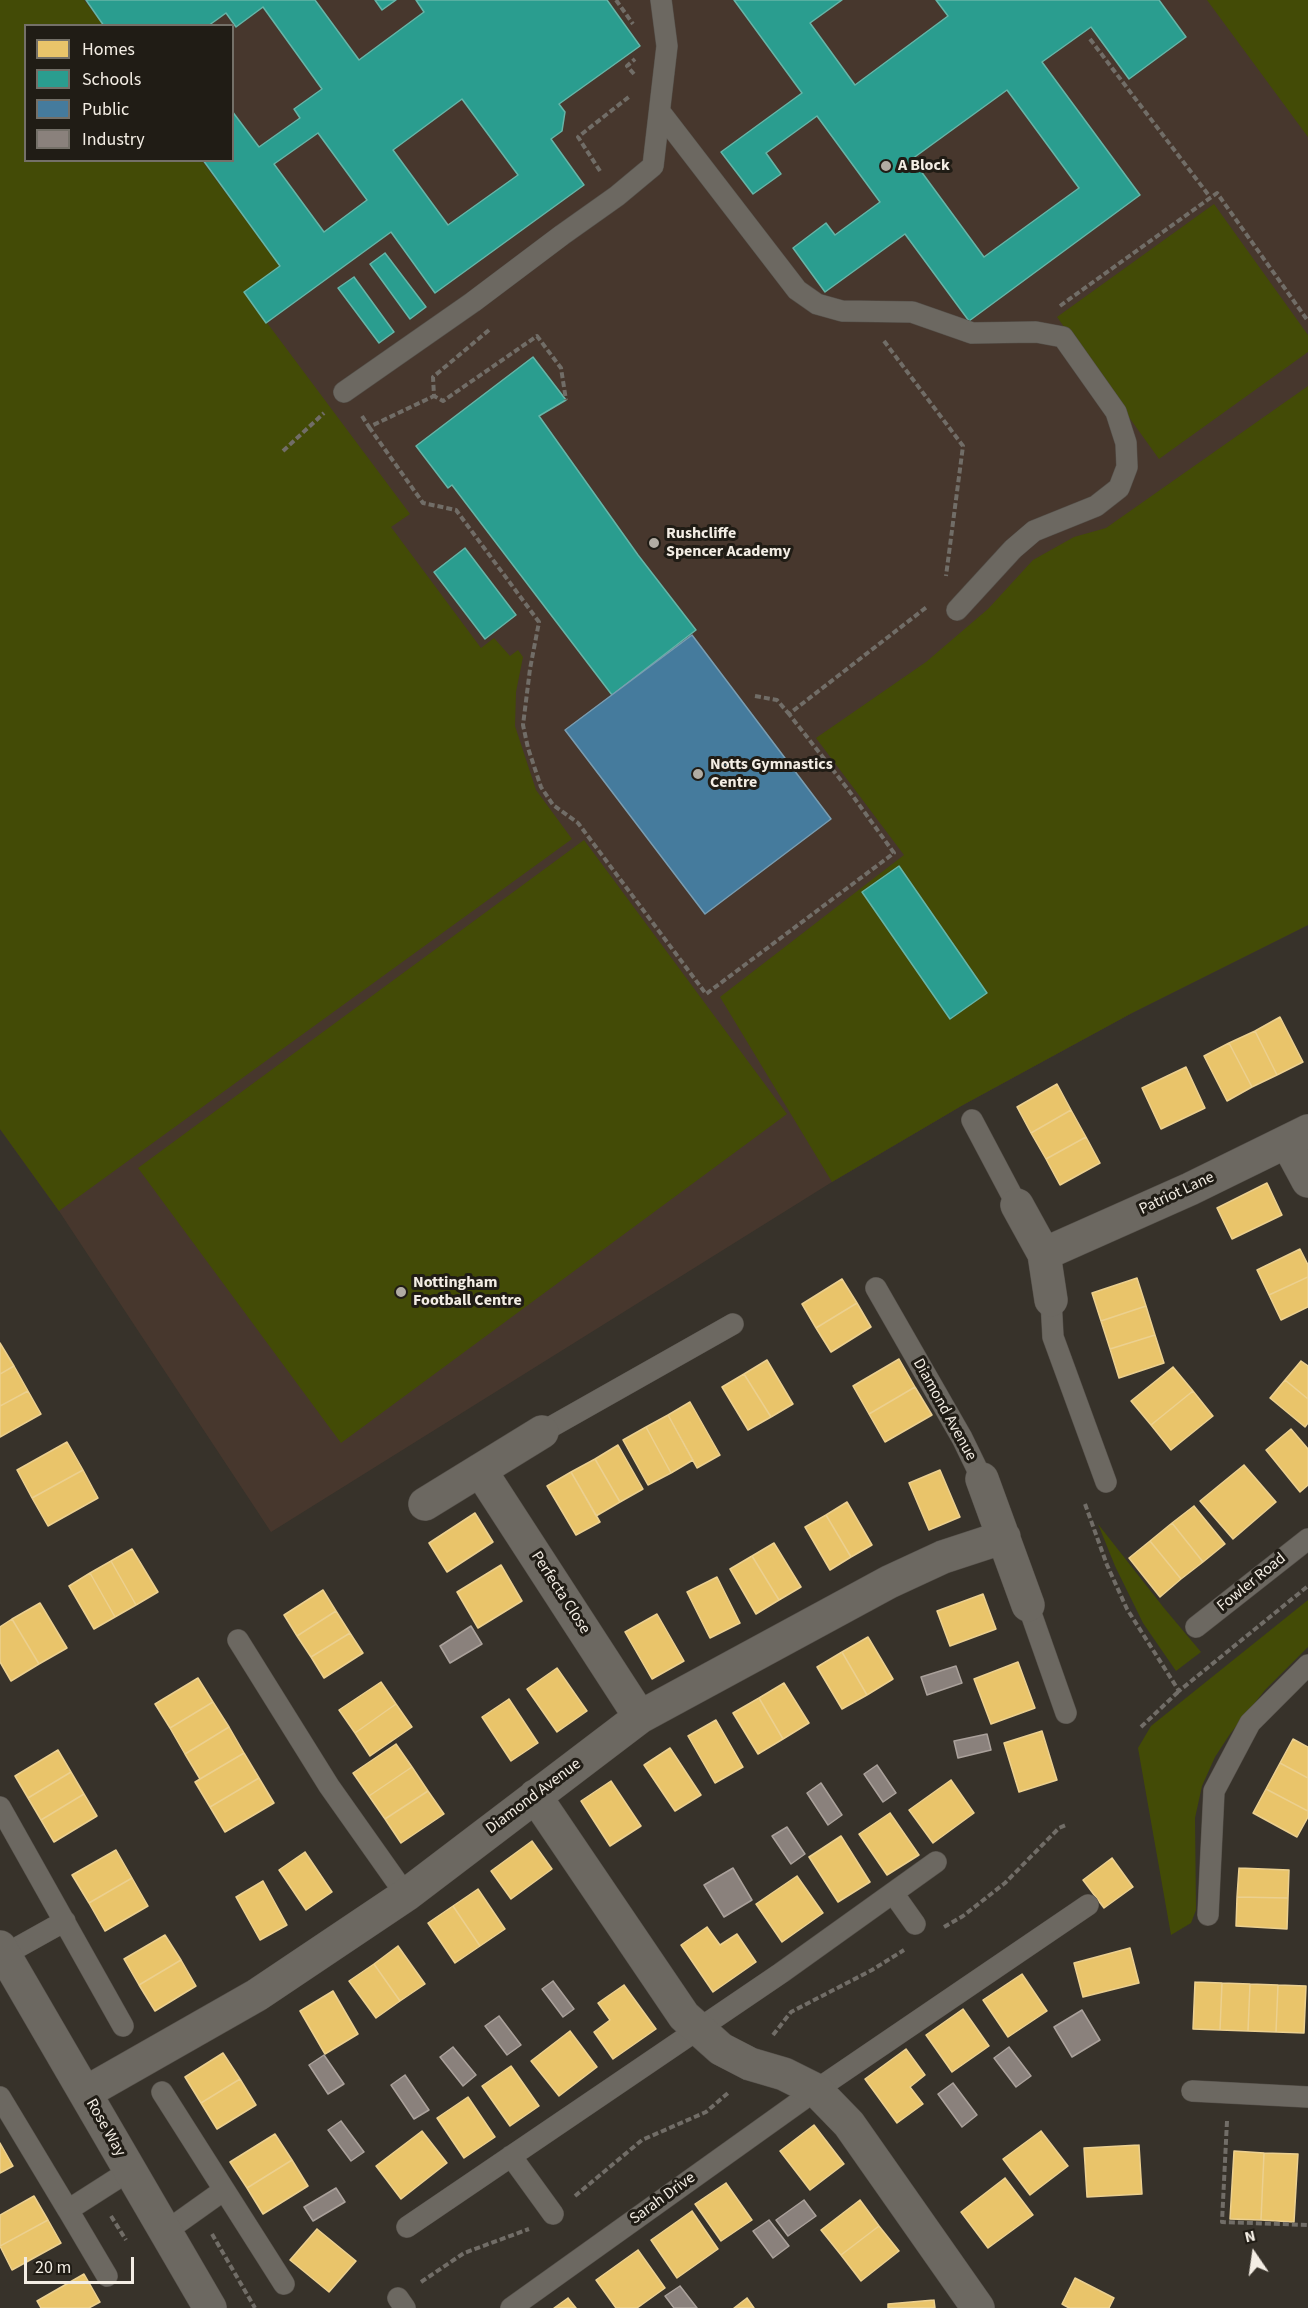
<!DOCTYPE html>
<style>
body{margin:0}
#map{position:relative;width:1308px;height:2308px;overflow:hidden;background:#37322a;font-family:"Source Sans 3",sans-serif}
canvas{display:block}
.legend{position:absolute;left:24px;top:24px;width:210px;height:138px;box-sizing:border-box;background:#201c15;border:2px solid #747068;margin:0;padding:8px 10px;list-style:none;font-size:18px;color:#f3ede4}
.legend li{display:flex;align-items:center;gap:12px;height:30px}
.legend b{width:30px;border:2px solid #747068}
.north{position:absolute;left:1224px;top:2224px;width:60px;height:60px;-webkit-text-stroke:4px #201c15;paint-order:stroke;rotate:347deg;font-size:16px;font-weight:700;line-height:24px;text-align:center;color:#f3ede4}
.north::after{content:'';display:block;margin:auto;width:21px;height:27px;background:#f3ede4;clip-path:polygon(50% 0,100% 100%,50% 72%,0 100%)}
.scale{position:absolute;left:24px;top:2257px;width:110px;height:27px;box-sizing:border-box;border:3px solid #f3ede4;border-top:0;padding-left:8px;font-size:18px;line-height:21px;white-space:nowrap;color:#f3ede4;-webkit-text-stroke:4px #201c15;paint-order:stroke}
</style>
<div id="map">
<canvas width="1308" height="2308"></canvas>
<ul class="legend">
<li><b style="height:16px;background:#e9c46a"></b>Homes</li>
<li><b style="height:16px;background:#2a9d8f"></b>Schools</li>
<li><b style="height:16px;background:#457b9d"></b>Public</li>
<li><b style="height:16px;background:#8a817c"></b>Industry</li>
</ul>
<div class="north">N</div>
<div class="scale">20 m</div>
</div>
<script>
const context = document.querySelector('canvas').getContext('2d');
context.lineJoin = 'round';
function fillPath(path, color) { context.fillStyle = color; context.fill(path, 'evenodd'); }
const toPath = rows => new Path2D(rows.map(r => 'M' + r).join(''));
function strokePath(path, color, width, dash) { context.strokeStyle = color; context.lineWidth = width; context.lineCap = dash ? 'butt' : 'round'; context.setLineDash(dash || []); context.stroke(path); }
function write(font, color, halo, rows, align = 'center') {
  context.font = font + ' "Source Sans 3",sans-serif'; context.lineWidth = 6; context.setLineDash([]); context.textBaseline = 'middle'; context.strokeStyle = halo; context.fillStyle = color; for (const [text, x, y, turn = 0] of rows) {
    context.save(); context.translate(x, y); context.rotate((+turn || 0) * Math.PI / 180); context.textAlign = isNaN(turn) ? turn : align; if (halo) context.strokeText(text, 0, 0); context.fillText(text, 0, 0); context.restore();
  }
}
const education = toPath([
 [0,0,1308,0,1308,925,1132,1013,963,1105,832,1182,271,1532,59,1211,0,1129],
 [26,26,232,26,232,160,26,160]
]);
const green = toPath([
 [0,0,84,0,103,25,26,26,26,160,202,161,280,266,244,292,410,514,391,527,481,648,494,638,510,656,518,650,523,657,516,692,515,726,536,790,572,839,59,1211,0,1129],
 [1207,0,1308,0,1308,137],
 [1214,204,1308,335,1308,352,1159,459,1057,317],
 [1308,386,1308,925,1132,1013,963,1105,832,1182,720,997,904,855,816,738,926,662,988,609,1033,560,1074,537,1106,528],
 [584,840,787,1114,341,1443,138,1168],
 [1098,1524,1164,1608,1201,1652,1176,1671,1143,1623,1115,1566],
 [1308,1600,1308,1647,1265,1690,1230,1734,1215,1757,1202,1786,1195,1818,1196,1910,1191,1923,1171,1935,1138,1748,1151,1726]
]);
const homes = toPath([
 [1280,1017,1303,1062,1277,1075,1255,1031,1280,1017],
 [1255,1031,1277,1075,1252,1087,1229,1043,1255,1031],
 [1229,1043,1252,1087,1227,1101,1204,1056,1229,1043],
 [1186,1067,1205,1108,1161,1129,1142,1088,1186,1067],
 [1057,1084,1071,1110,1031,1133,1017,1107,1057,1084],
 [1071,1110,1086,1137,1046,1159,1031,1133,1071,1110],
 [1086,1137,1100,1163,1060,1185,1046,1159,1086,1137],
 [1267,1183,1282,1215,1232,1239,1217,1208,1267,1183],
 [1300,1249,1308,1265,1308,1277,1269,1295,1257,1270,1300,1249],
 [1308,1277,1308,1307,1281,1320,1269,1295,1308,1277],
 [1137,1278,1146,1306,1101,1321,1092,1293,1137,1278],
 [842,1279,857,1303,816,1328,802,1304,842,1279],
 [857,1303,871,1327,831,1352,816,1328,857,1303],
 [1146,1306,1155,1335,1110,1349,1101,1321,1146,1306],
 [1155,1335,1164,1363,1119,1378,1110,1349,1155,1335],
 [0,1343,14,1366,0,1374,0,1343],
 [899,1359,915,1387,869,1414,853,1386,899,1359],
 [767,1360,793,1404,771,1417,744,1374,767,1360],
 [1301,1361,1308,1366,1308,1399,1285,1380,1301,1361],
 [14,1366,28,1391,0,1406,0,1374,14,1366],
 [1173,1367,1193,1391,1151,1425,1131,1401,1173,1367],
 [744,1374,771,1417,748,1430,722,1387,744,1374],
 [1285,1380,1308,1399,1308,1423,1305,1427,1270,1398,1285,1380],
 [915,1387,932,1415,885,1442,869,1414,915,1387],
 [28,1391,41,1414,0,1437,0,1406,28,1391],
 [1193,1391,1213,1416,1171,1450,1151,1425,1193,1391],
 [690,1402,720,1455,697,1468,668,1415,690,1402],
 [668,1415,693,1460,671,1473,646,1427,668,1415],
 [646,1427,671,1473,648,1485,623,1440,646,1427],
 [1291,1429,1308,1449,1308,1485,1300,1492,1266,1450,1291,1429],
 [67,1442,83,1470,32,1498,17,1470,67,1442],
 [618,1445,643,1489,620,1502,595,1459,618,1445],
 [595,1459,620,1502,596,1516,571,1472,595,1459],
 [1244,1465,1276,1502,1233,1539,1200,1501,1244,1465],
 [83,1470,98,1498,48,1526,32,1498,83,1470],
 [940,1470,960,1517,929,1530,909,1483,940,1470],
 [571,1472,600,1522,576,1535,547,1486,571,1472],
 [847,1502,872,1545,851,1557,826,1515,847,1502],
 [1194,1506,1225,1544,1203,1562,1172,1523,1194,1506],
 [475,1513,493,1542,447,1572,429,1543,475,1513],
 [826,1515,851,1557,830,1570,805,1527,826,1515],
 [1172,1523,1203,1562,1181,1579,1150,1541,1172,1523],
 [1150,1541,1181,1579,1160,1597,1129,1558,1150,1541],
 [774,1543,801,1587,779,1600,752,1556,774,1543],
 [132,1549,158,1592,136,1605,111,1561,132,1549],
 [752,1556,779,1600,756,1614,730,1569,752,1556],
 [111,1561,136,1605,115,1617,90,1573,111,1561],
 [501,1565,522,1601,478,1628,457,1592,501,1565],
 [90,1573,115,1617,94,1629,69,1586,90,1573],
 [717,1577,740,1623,710,1638,687,1592,717,1577],
 [323,1590,336,1611,297,1636,284,1615,323,1590],
 [983,1594,996,1629,950,1646,937,1611,983,1594],
 [40,1603,67,1648,39,1664,12,1619,40,1603],
 [336,1611,350,1633,311,1657,297,1636,336,1611],
 [657,1614,684,1661,652,1679,625,1632,657,1614],
 [12,1619,39,1664,11,1681,0,1662,0,1627,12,1619],
 [350,1633,363,1653,324,1678,311,1657,350,1633],
 [868,1637,893,1679,867,1695,842,1652,868,1637],
 [842,1652,867,1695,842,1709,817,1667,842,1652],
 [1018,1662,1035,1708,991,1724,974,1679,1018,1662],
 [557,1668,587,1711,557,1732,527,1689,557,1668],
 [198,1678,213,1702,170,1728,155,1704,198,1678],
 [381,1682,396,1704,355,1733,339,1710,381,1682],
 [784,1683,809,1723,783,1739,759,1698,784,1683],
 [759,1698,783,1739,758,1754,733,1713,759,1698],
 [509,1699,538,1743,511,1761,482,1717,509,1699],
 [213,1702,229,1727,185,1754,170,1728,213,1702],
 [396,1704,412,1727,370,1756,355,1733,396,1704],
 [716,1720,743,1767,715,1783,688,1736,716,1720],
 [229,1727,244,1753,200,1779,185,1754,229,1727],
 [1042,1731,1057,1780,1019,1792,1004,1743,1042,1731],
 [1293,1739,1308,1747,1308,1778,1280,1763,1293,1739],
 [396,1744,412,1767,369,1796,353,1773,396,1744],
 [670,1748,701,1795,675,1811,644,1765,670,1748],
 [58,1750,71,1772,28,1798,15,1776,58,1750],
 [244,1753,259,1778,210,1807,195,1782,244,1753],
 [1280,1763,1308,1778,1308,1811,1266,1789,1280,1763],
 [412,1767,428,1791,385,1819,369,1796,412,1767],
 [71,1772,84,1794,41,1820,28,1798,71,1772],
 [259,1778,274,1803,225,1832,210,1807,259,1778],
 [951,1780,974,1813,933,1843,909,1810,951,1780],
 [611,1781,641,1826,610,1846,581,1801,611,1781],
 [1266,1789,1308,1811,1308,1817,1297,1837,1253,1813,1266,1789],
 [428,1791,444,1814,401,1843,385,1819,428,1791],
 [84,1794,97,1816,54,1842,41,1820,84,1794],
 [890,1813,919,1855,887,1875,859,1834,890,1813],
 [841,1836,870,1882,838,1902,809,1857,841,1836],
 [532,1841,552,1869,511,1899,491,1871,532,1841],
 [116,1850,132,1878,89,1903,72,1875,116,1850],
 [305,1852,332,1892,306,1910,279,1870,305,1852],
 [1112,1858,1133,1887,1104,1908,1083,1880,1112,1858],
 [1239,1868,1289,1870,1288,1898,1237,1897,1239,1868],
 [797,1876,823,1913,782,1942,756,1904,797,1876],
 [132,1878,148,1906,105,1931,89,1903,132,1878],
 [263,1881,287,1925,260,1940,236,1897,263,1881],
 [478,1889,505,1929,480,1946,453,1906,478,1889],
 [1237,1897,1288,1898,1287,1929,1236,1926,1237,1897],
 [453,1906,480,1946,455,1963,428,1923,453,1906],
 [707,1927,720,1945,737,1934,756,1962,713,1992,681,1945,707,1927],
 [165,1935,181,1960,139,1985,124,1959,165,1935],
 [398,1946,425,1984,400,2001,374,1964,398,1946],
 [1130,1948,1139,1983,1083,1997,1074,1963,1130,1948],
 [181,1960,196,1986,155,2011,139,1985,181,1960],
 [374,1964,400,2001,376,2018,349,1981,374,1964],
 [1022,1974,1047,2011,1008,2037,983,2000,1022,1974],
 [1195,1982,1222,1983,1220,2030,1193,2029,1195,1982],
 [1222,1983,1250,1984,1248,2031,1220,2030,1222,1983],
 [1250,1984,1278,1985,1276,2032,1248,2031,1250,1984],
 [624,1985,656,2029,613,2059,594,2032,610,2020,598,2003,624,1985],
 [1278,1985,1306,1986,1304,2033,1276,2032,1278,1985],
 [333,1991,358,2034,325,2054,300,2011,333,1991],
 [963,2009,989,2046,952,2072,926,2035,963,2009],
 [570,2031,597,2067,559,2096,531,2061,570,2031],
 [906,2049,925,2075,910,2087,923,2104,897,2123,865,2079,906,2049],
 [223,2053,240,2079,201,2103,185,2077,223,2053],
 [511,2066,539,2106,510,2126,482,2086,511,2066],
 [240,2079,256,2105,217,2129,201,2103,240,2079],
 [468,2097,495,2137,464,2158,437,2118,468,2097],
 [814,2125,844,2164,810,2190,780,2151,814,2125],
 [422,2131,447,2163,401,2199,376,2166,422,2131],
 [1041,2131,1068,2166,1030,2195,1003,2159,1041,2131],
 [275,2134,292,2160,247,2188,230,2162,275,2134],
 [0,2143,13,2166,0,2173,0,2143],
 [1139,2145,1142,2194,1087,2197,1084,2148,1139,2145],
 [1234,2151,1264,2153,1261,2220,1230,2219,1234,2151],
 [1264,2153,1298,2154,1294,2222,1261,2220,1264,2153],
 [292,2160,308,2186,263,2214,247,2188,292,2160],
 [1005,2178,1033,2215,988,2248,961,2212,1005,2178],
 [726,2183,752,2220,721,2241,695,2204,726,2183],
 [34,2196,48,2220,0,2246,0,2215,34,2196],
 [860,2200,879,2226,841,2255,821,2230,860,2200],
 [692,2211,718,2249,677,2278,651,2240,692,2211],
 [48,2220,61,2243,12,2270,0,2246,48,2220],
 [879,2226,899,2251,861,2281,841,2255,879,2226],
 [317,2229,356,2261,329,2292,290,2260,317,2229],
 [638,2250,665,2288,637,2308,616,2308,596,2280,638,2250],
 [84,2274,100,2302,89,2308,41,2308,37,2301,84,2274],
 [1075,2278,1114,2298,1109,2308,1069,2308,1062,2304,1075,2278],
 [568,2298,576,2308,554,2308,568,2298],
 [747,2298,754,2308,734,2308,747,2298],
 [934,2300,935,2308,888,2308,888,2304,934,2300]
]);
const schools = toPath([
 [86,0,315,0,359,60,424,12,416,0,607,0,640,46,559,104,565,112,562,131,551,139,584,185,435,293,391,232,266,323,244,292,280,266,203,160,232,160,232,111,259,147,300,118,294,109,322,89,263,7,236,27,226,13,208,26,104,26,86,0],
 [462,99,518,175,448,225,393,150,462,99],
 [318,133,367,200,324,232,274,164,318,133],
 [375,0,396,0,382,10,375,0],
 [734,0,842,0,810,23,855,85,948,16,936,0,1159,0,1186,37,1129,79,1091,27,1042,62,1140,195,969,321,905,234,825,292,793,248,826,223,835,235,880,202,817,116,766,153,781,174,753,194,721,152,802,93,734,0],
 [1007,90,1079,188,984,257,912,159,1007,90],
 [385,253,426,307,410,319,370,264,385,253],
 [354,277,394,332,379,343,338,288,354,277],
 [533,357,566,400,539,416,638,555,696,630,612,695,452,485,448,488,416,446,533,357],
 [465,548,516,615,485,639,434,572,465,548],
 [899,866,987,993,950,1019,862,892,899,866]
]);
const public = toPath([
 [692,635,831,819,705,914,565,730,692,635]
]);
const industry = toPath([
 [471,1626,482,1644,450,1663,440,1646,471,1626],
 [956,1666,962,1683,927,1695,921,1677,956,1666],
 [987,1734,991,1750,958,1758,954,1741,987,1734],
 [877,1765,896,1793,883,1802,864,1774,877,1765],
 [821,1783,842,1815,828,1825,807,1793,821,1783],
 [787,1827,805,1854,791,1864,772,1836,787,1827],
 [733,1868,752,1900,724,1917,704,1885,733,1868],
 [553,1981,574,2009,563,2017,542,1989,553,1981],
 [1082,2010,1100,2040,1072,2057,1054,2027,1082,2010],
 [499,2016,521,2045,507,2055,485,2026,499,2016],
 [453,2047,476,2075,463,2086,440,2057,453,2047],
 [1009,2047,1031,2076,1016,2087,994,2058,1009,2047],
 [324,2055,344,2084,328,2094,309,2065,324,2055],
 [405,2075,429,2110,414,2119,391,2085,405,2075],
 [953,2083,977,2115,962,2127,938,2094,953,2083],
 [341,2121,364,2152,351,2161,328,2130,341,2121],
 [336,2188,345,2202,313,2221,304,2207,336,2188],
 [804,2200,816,2216,788,2236,776,2220,804,2200],
 [769,2220,789,2246,773,2258,753,2231,769,2220],
 [680,2286,697,2308,674,2308,665,2296,680,2286]
]);
const path = toPath([
 [616,0,633,24],
 [1090,39,1210,197],
 [634,74,627,66,635,59],
 [600,171,578,137,630,96],
 [1060,306,1217,193,1308,321],
 [489,330,433,377,434,396,443,401,537,336,561,368,566,400],
 [884,341,963,446,946,576],
 [362,416,369,427,434,396],
 [369,427,423,503,456,510,539,622,530,669,523,725,528,748,541,787,553,805,578,823,706,994,894,853,847,788,789,714,928,606],
 [283,451,324,413],
 [755,696,777,700,789,714],
 [1085,1504,1107,1565,1127,1609,1179,1691,1308,1586],
 [1141,1727,1179,1691],
 [944,1927,963,1916,1005,1883,1059,1828,1066,1825],
 [773,2035,791,2012,872,1970,904,1950],
 [1227,2121,1222,2222,1308,2225],
 [575,2196,642,2140,706,2112,728,2093],
 [111,2216,126,2240],
 [212,2234,255,2308],
 [421,2282,464,2253,529,2229]
]);
const service = toPath([
 [660,112,797,290,817,304,842,311,912,312,972,333,1036,332,1063,337,1116,412,1126,443,1127,467,1119,488,1096,506,1034,531,1013,549,957,610],
 [344,392,473,302,562,235,617,196,653,166,667,46,661,0],
 [972,1120,1017,1205],
 [876,1288,962,1438,982,1479],
 [1051,1300,1053,1337,1106,1482],
 [542,1432,733,1324],
 [1028,1605,1066,1713],
 [1196,1627,1308,1539],
 [238,1640,329,1786,406,1895],
 [0,1807,123,2026],
 [893,1893,915,1924],
 [1208,1915,1214,1791,1250,1723,1308,1665],
 [4,1955,65,1921],
 [1192,2091,1308,2097],
 [162,2092,284,2284],
 [0,2097,68,2210,129,2171],
 [511,2156,553,2214],
 [68,2210,107,2276],
 [407,2227,781,1973,936,1862],
 [165,2232,224,2190],
 [398,2298,405,2308],
 [511,2308,816,2090,1088,1905]
]);
const minor = toPath([
 [1287,1142,1308,1181],
 [1017,1205,1044,1254,1051,1300],
 [1044,1254,1190,1189,1308,1131],
 [480,1470,640,1717],
 [982,1479,1028,1605],
 [425,1504,542,1432],
 [535,1796,684,2016,721,2049,750,2064,784,2074,816,2090,849,2124,978,2308],
 [0,1947,210,2308],
 [85,2093,257,1995,406,1895,640,1717,889,1582,943,1557,1004,1537]
]);
const markers = [
 [886,166,6,"#b1aca3"],
 [654,543,6,"#b1aca3"],
 [698,774,6,"#b1aca3"],
 [401,1292,6,"#b1aca3"]
];
const poiNames = [
 ["A Block",898,166],
 ["Rushcliffe",666,534],
 ["Spencer Academy",666,552],
 ["Notts Gymnastics",710,765],
 ["Centre",710,783],
 ["Nottingham",413,1283],
 ["Football Centre",413,1301]
];
const streetNames = [
 ["Patriot Lane",1177,1194,-25],
 ["Diamond Avenue",944,1410,61],
 ["Fowler Road",1252,1583,-39],
 ["Perfecta Close",560,1593,57],
 ["Diamond Avenue",534,1797,-37],
 ["Rose Way",105,2128,60],
 ["Sarah Drive",663,2199,-36]
];
fillPath(education, '#47372d');
fillPath(green, '#434b06');
fillPath(homes, '#e9c46a');
strokePath(homes, '#ecd08f', 1.5);
fillPath(schools, '#2a9d8f');
strokePath(schools, '#66b5a8', 1.5);
fillPath(public, '#457b9d');
strokePath(public, '#799db2', 1.5);
fillPath(industry, '#8a817c');
strokePath(industry, '#aaa19b', 1.5);
strokePath(service, '#55504a', 22);
strokePath(minor, '#55504a', 34);
strokePath(path, '#716d67', 4, [6, 3]);
strokePath(service, '#6c6861', 21);
strokePath(minor, '#6c6861', 33);
for (const [x, y, r, color] of markers) { const dot = new Path2D(); dot.arc(x, y, r, 0, 2 * Math.PI); context.fillStyle = color; context.fill(dot); strokePath(dot, '#201c15', 2); }
write('bold 16px', '#f3ede4', '#201c15', poiNames, 'left');
write('16px', '#f3ede4', '#201c15', streetNames);
</script>
